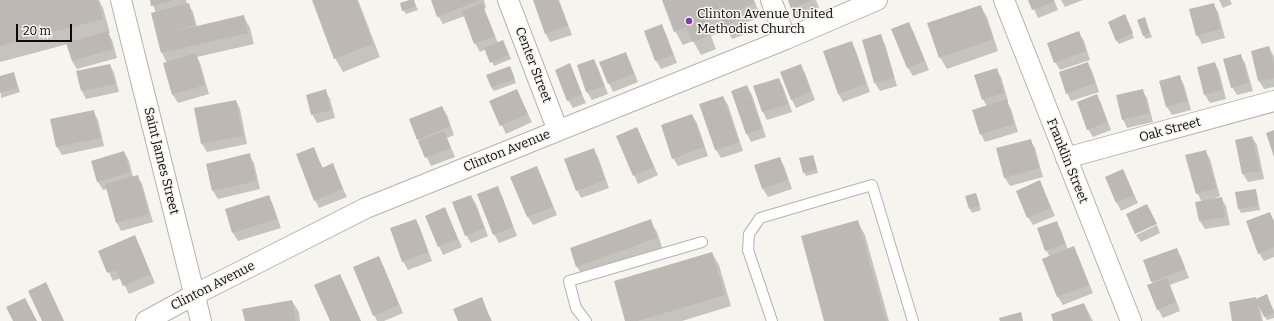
<!DOCTYPE html>
<style>
body{margin:0}
#map{position:relative;width:1274px;height:321px;overflow:hidden;background:#f6f4ee;font-family:Bitter,serif}
canvas{display:block}
.scale{position:absolute;left:16px;top:24px;width:56px;height:18px;box-sizing:border-box;border:2px solid #0c0b09;border-top:0;padding-left:5px;font-size:12px;line-height:14px;white-space:nowrap;color:#0c0b09;-webkit-text-stroke:3px #f6f4ee;paint-order:stroke}
</style>
<div id="map">
<canvas width="1274" height="321"></canvas>
<div class="scale">20 m</div>
</div>
<script>
const context = document.querySelector('canvas').getContext('2d');
context.lineJoin = 'round';
function fillPath(path, color) { context.fillStyle = color; context.fill(path, 'evenodd'); }
const toPath = rows => new Path2D(rows.map(r => 'M' + r).join(''));
function strokePath(path, color, width, dash) { context.strokeStyle = color; context.lineWidth = width; context.lineCap = dash ? 'butt' : 'round'; context.setLineDash(dash || []); context.stroke(path); }
function write(font, color, halo, rows, align = 'center') {
  context.font = font + ' Bitter,serif'; context.lineWidth = 3; context.setLineDash([]); context.textBaseline = 'middle'; context.strokeStyle = halo; context.fillStyle = color; for (const [text, x, y, turn = 0] of rows) {
    context.save(); context.translate(x, y); context.rotate((+turn || 0) * Math.PI / 180); context.textAlign = isNaN(turn) ? turn : align; if (halo) context.strokeText(text, 0, 0); context.fillText(text, 0, 0); context.restore();
  }
}
const shadow = toPath([
 [0,0,99,0,103,8,110,33,108,33,112,40,117,58,77,69,72,61,68,44,0,62],
 [151,0,186,0,187,4,188,4,193,12,197,27,244,17,250,28,254,44,197,57,200,63,209,94,178,103,173,95,167,63,162,53,156,13],
 [313,0,358,0,380,57,343,72,335,58],
 [412,0,415,4,418,10,406,14,403,10],
 [432,0,484,0,486,8,484,9,498,43,505,45,511,59,494,66,486,49,480,52,475,43,465,16,443,24,438,16],
 [534,0,559,0,572,35,550,42,546,34],
 [663,0,754,0,761,17,745,23,749,33,732,39,726,28,723,29,724,31,711,36,716,49,701,55,693,41,683,45,675,31],
 [789,0,816,0,819,8,797,16],
 [1030,0,1054,0,1058,10,1038,18],
 [1061,0,1083,0,1065,7],
 [1219,0,1230,0,1232,4,1223,8],
 [1213,4,1218,12,1225,38,1202,44,1197,35],
 [980,6,987,17,998,51,947,69,940,57],
 [1127,20,1134,38,1119,44,1116,40],
 [908,23,913,31,929,70,913,76,908,68,892,30],
 [1146,23,1152,37,1146,39,1143,35],
 [661,26,666,34,677,63,661,69,656,61,645,31],
 [1079,33,1084,41,1090,60,1060,70,1055,62],
 [880,35,885,44,897,86,880,91,875,83,863,41],
 [852,43,856,51,870,92,843,102,838,93],
 [1269,47,1274,57,1274,87,1264,89,1259,81,1252,51],
 [625,53,630,62,638,82,613,92,600,63],
 [1240,55,1245,63,1253,91,1237,95,1232,87],
 [594,60,598,68,608,94,592,100,587,92,578,66],
 [1087,63,1092,71,1099,92,1071,101,1067,93],
 [1215,63,1219,71,1226,99,1210,103,1205,95,1198,67],
 [110,65,114,73,119,92,86,99,82,91,78,72],
 [569,65,586,103,573,108,568,100],
 [800,65,805,73,815,100,796,108,792,100],
 [510,67,516,83,494,91,491,87],
 [996,69,1001,77,1008,101,1007,102,1011,109,1018,132,985,142,981,134,987,107,983,99],
 [14,74,20,92,1,98,0,77],
 [1179,76,1184,85,1191,110,1172,115,1167,107,1160,82],
 [779,79,783,87,792,112,767,120,763,112,754,86],
 [747,86,752,95,766,137,751,142,747,134,733,91],
 [516,90,532,122,506,134,491,102],
 [1142,90,1147,98,1153,122,1127,128,1123,119],
 [325,91,330,99,335,118,317,123,312,114],
 [1097,95,1101,103,1111,130,1093,137,1088,129],
 [723,97,728,105,743,151,721,158,716,150,700,105],
 [236,101,240,109,247,144,207,152,202,144],
 [442,107,447,115,454,135,447,138,455,157,431,166,418,139],
 [93,111,98,120,104,146,62,155,57,147],
 [692,115,697,123,708,156,678,166,673,158],
 [637,128,658,175,638,184,634,175],
 [1252,137,1257,145,1264,179,1248,182,1243,174,1236,140],
 [1030,140,1035,148,1043,177,1010,186,1005,178,997,149],
 [313,148,323,168,332,165,347,197,319,208,315,200],
 [593,149,598,157,609,188,581,198,577,190],
 [1205,151,1210,159,1220,196,1215,198,1215,199,1221,198,1226,206,1230,225,1205,229,1200,221,1197,203,1202,202,1197,193],
 [124,152,129,161,133,177,137,176,142,184,153,222,121,231,117,223,107,189,103,190,98,182,93,162],
 [249,155,254,163,260,189,218,199,213,191],
 [813,156,818,173,806,176,804,172],
 [779,158,784,166,792,189,768,197,763,189],
 [536,167,541,176,557,215,533,225,528,217,512,177],
 [1123,170,1138,203,1121,211,1117,203],
 [1040,182,1055,216,1033,225,1028,217],
 [497,188,502,196,517,236,499,243,494,234],
 [1255,190,1257,194,1260,210,1241,213,1239,209,1236,193],
 [976,194,981,210,972,213,970,209],
 [269,196,273,205,281,228,238,241,233,233],
 [471,196,476,204,488,236,471,243,466,235],
 [444,208,462,247,443,255,426,216],
 [1269,213,1274,221,1274,257,1264,261,1259,253],
 [416,220,420,228,432,261,408,270,403,261],
 [650,221,657,232,663,250,584,278,577,267,571,248],
 [857,221,865,235,889,321,825,321],
 [1056,222,1061,230,1068,250,1073,248,1078,256,1093,293,1063,305,1058,297,1043,260,1050,257,1046,250],
 [1157,225,1160,233,1141,242,1136,235],
 [139,245,155,283,129,294,121,278,113,281,99,251],
 [1176,249,1181,257,1189,278,1170,285,1180,311,1163,318,1158,309,1152,281],
 [712,253,719,265,731,306,682,321,626,321],
 [383,265,403,313,384,321,377,321,374,315],
 [1267,296,1274,311,1274,318,1267,320,1260,308,1263,321,1233,321,1256,300],
 [481,299,492,321,459,321],
 [292,301,299,312,300,321,246,321],
 [1084,304,1093,321,1054,321]
]);
const building = toPath([
 [0,0,98,0,103,19,0,46],
 [150,0,172,0,172,1,151,6],
 [312,0,357,0,373,44,334,59],
 [409,0,414,0,416,6,402,11,400,3],
 [431,0,480,0,437,17],
 [533,0,558,0,568,26,545,34],
 [662,0,753,0,754,3,738,10,742,19,724,26,719,14,716,15,717,17,704,23,709,36,692,42,686,27,674,32],
 [788,0,813,0,791,9],
 [1028,0,1053,0,1054,2,1032,10],
 [189,3,195,25,167,33,244,15,248,33,161,53,151,13],
 [482,3,495,36,474,44,462,11],
 [1214,3,1221,29,1196,36,1189,9],
 [981,5,993,39,939,58,927,23],
 [1125,14,1133,33,1116,41,1108,22],
 [1145,17,1150,33,1143,36,1137,20],
 [909,22,925,61,907,68,891,29],
 [662,24,673,55,655,61,644,31],
 [108,31,113,49,72,61,66,43],
 [1079,31,1086,51,1054,63,1047,43],
 [881,34,894,78,874,83,862,40],
 [503,40,509,55,490,63,484,48],
 [852,41,866,84,838,94,823,51],
 [1269,46,1274,65,1274,78,1258,81,1251,51],
 [626,52,634,74,608,84,599,62],
 [196,53,205,85,172,95,163,63],
 [1241,54,1249,83,1231,88,1223,59],
 [594,59,604,86,586,92,577,65],
 [1088,62,1095,83,1066,94,1059,72],
 [1215,62,1222,90,1204,95,1197,67],
 [570,63,582,94,567,101,555,70],
 [110,64,115,84,81,91,76,71],
 [801,64,811,92,791,100,780,72],
 [510,66,515,79,491,87,486,75],
 [997,68,1004,93,982,100,974,75],
 [14,72,18,88,0,93,0,76],
 [1180,75,1187,101,1166,107,1159,81],
 [779,78,788,104,762,112,753,86],
 [747,85,762,129,746,134,731,91],
 [326,89,331,110,311,115,306,95],
 [517,89,528,114,500,126,489,101],
 [1143,89,1149,113,1122,120,1116,95],
 [1097,94,1107,122,1087,130,1077,102],
 [723,96,739,142,715,150,699,104],
 [1007,99,1014,124,980,135,972,110],
 [236,100,243,136,201,144,194,108],
 [442,106,450,126,417,140,409,119],
 [94,110,100,138,56,147,50,119],
 [692,114,704,147,672,159,661,125],
 [637,127,654,167,633,176,616,136],
 [1274,130,1274,157,1266,133],
 [444,131,451,148,425,158,418,141],
 [1252,136,1260,171,1242,174,1235,140],
 [1031,139,1039,168,1004,178,996,148],
 [314,147,322,168,333,163,343,189,314,201,296,154],
 [594,148,605,180,576,191,564,159],
 [1206,150,1216,188,1196,194,1185,155],
 [124,151,130,172,97,182,91,161],
 [250,153,256,181,212,191,206,164],
 [813,155,817,169,803,173,799,158],
 [780,157,788,180,762,189,754,165],
 [537,166,553,207,527,217,510,177],
 [1123,169,1134,195,1116,203,1105,177],
 [138,175,149,214,116,223,105,184],
 [1040,180,1051,208,1027,218,1016,191],
 [498,186,513,227,493,235,477,194],
 [1256,189,1258,206,1238,209,1235,192],
 [976,193,980,206,969,209,965,196],
 [269,195,277,219,232,233,225,209],
 [471,195,484,228,465,236,452,202],
 [1222,197,1225,217,1199,221,1195,202],
 [1147,204,1157,224,1135,234,1126,214],
 [445,207,458,239,438,247,425,216],
 [1270,212,1274,222,1274,247,1258,254,1246,221],
 [416,219,428,252,402,262,390,228],
 [651,219,657,238,576,267,570,248],
 [858,220,886,321,824,321,801,236],
 [1057,221,1065,244,1045,251,1037,228],
 [135,235,151,274,123,286,116,270,107,273,98,251],
 [1074,246,1089,285,1057,297,1042,259],
 [1177,248,1185,269,1151,282,1143,260],
 [712,252,725,295,638,321,625,321,614,281],
 [379,256,399,305,373,316,353,267],
 [340,274,361,321,330,321,314,285],
 [1167,278,1176,302,1157,310,1147,285],
 [46,282,64,321,42,321,28,291],
 [1267,294,1274,313,1264,317,1256,299],
 [482,297,491,321,458,321,453,309],
 [1256,297,1261,321,1232,321,1229,302],
 [25,298,37,321,13,321,6,307],
 [292,300,296,321,245,321,242,309],
 [1084,303,1090,321,1053,321,1051,314],
 [1021,312,1023,321,1000,321,999,318]
]);
const lane = toPath([
 [586,321,576,308,569,281,702,242],
 [772,321,748,250,749,234,760,218,872,185,913,321]
]);
const street = toPath([
 [121,0,201,321],
 [508,0,558,131],
 [771,0,786,39],
 [1004,0,1131,321],
 [1066,158,1274,101],
 [146,321,194,295,366,208,786,39,877,0]
]);
const markers = [
 [689,21,4,"#833bad"]
];
const poiNames = [
 ["Clinton Avenue United",697,14],
 ["Methodist Church",697,29]
];
const streetNames = [
 ["Center Street",533,65,69],
 ["Oak Street",1170,130,-15],
 ["Clinton Avenue",507,151,-22],
 ["Saint James Street",161,161,76],
 ["Franklin Street",1067,161,68],
 ["Clinton Avenue",213,286,-27]
];
fillPath(shadow, '#0003');
fillPath(building, '#bdb8b4');
strokePath(lane, '#b5b3ae', 12);
strokePath(street, '#b5b3ae', 22);
strokePath(lane, '#fff', 10);
strokePath(street, '#fff', 20);
for (const [x, y, r, color] of markers) { const dot = new Path2D(); dot.arc(x, y, r, 0, 2 * Math.PI); context.fillStyle = color; context.fill(dot); strokePath(dot, '#f6f4ee', 1.5); }
write('13px', '#0c0b09', '#f6f4ee', poiNames, 'left');
write('13px', '#0c0b09', '#f6f4ee', streetNames);
</script>
